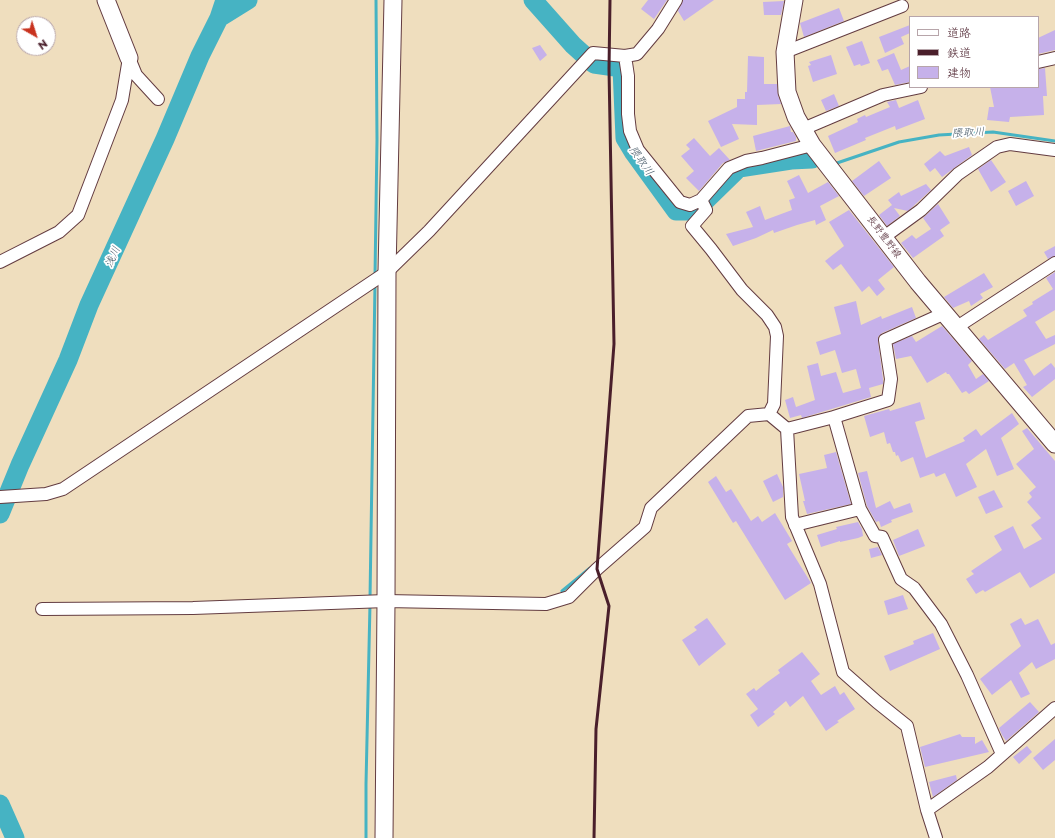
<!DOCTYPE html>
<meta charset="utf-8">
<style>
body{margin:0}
#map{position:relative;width:1055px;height:838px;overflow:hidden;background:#efdebe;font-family:"Playpen Sans","Klee One",sans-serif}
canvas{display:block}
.legend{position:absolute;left:909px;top:16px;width:130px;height:72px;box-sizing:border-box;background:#fff;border:1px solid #b7a5aa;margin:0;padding:5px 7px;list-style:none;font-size:12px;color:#4a1f2b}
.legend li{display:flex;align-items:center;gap:8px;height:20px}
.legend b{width:20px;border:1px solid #b7a5aa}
.north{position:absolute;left:16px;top:16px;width:40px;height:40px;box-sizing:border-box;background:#fff;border:1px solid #b7a5aa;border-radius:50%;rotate:141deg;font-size:11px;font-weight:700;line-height:16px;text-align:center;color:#4a1f2b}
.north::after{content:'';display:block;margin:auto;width:14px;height:18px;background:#c8321e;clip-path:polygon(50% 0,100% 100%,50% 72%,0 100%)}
</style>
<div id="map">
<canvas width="1055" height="838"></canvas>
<ul class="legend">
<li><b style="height:5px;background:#fff"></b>道路</li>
<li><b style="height:5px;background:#4a1f2b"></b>鉄道</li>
<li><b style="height:11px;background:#c6b1ea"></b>建物</li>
</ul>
<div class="north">N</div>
</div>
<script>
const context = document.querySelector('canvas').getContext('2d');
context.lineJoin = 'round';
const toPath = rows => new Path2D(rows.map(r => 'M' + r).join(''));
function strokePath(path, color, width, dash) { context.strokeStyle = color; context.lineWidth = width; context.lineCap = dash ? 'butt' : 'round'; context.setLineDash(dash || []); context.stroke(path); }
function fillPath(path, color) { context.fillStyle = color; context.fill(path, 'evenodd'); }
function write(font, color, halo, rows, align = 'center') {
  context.font = font + ' "Playpen Sans","Klee One",sans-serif'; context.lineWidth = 3.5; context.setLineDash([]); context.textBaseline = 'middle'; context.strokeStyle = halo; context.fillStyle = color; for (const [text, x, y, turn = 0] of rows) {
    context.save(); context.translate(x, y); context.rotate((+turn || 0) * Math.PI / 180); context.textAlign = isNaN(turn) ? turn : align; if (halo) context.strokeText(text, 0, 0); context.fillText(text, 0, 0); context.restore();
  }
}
const stream = toPath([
 [837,163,899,142,939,135,993,132,1055,141],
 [375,276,377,140,376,0],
 [562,591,590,568],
 [370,598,375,284],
 [366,838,366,784,370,604]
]);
const river = toPath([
 [533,0,573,45,594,64,622,68,625,138,634,153,676,211,690,211,698,208,739,168,791,160,812,159],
 [219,18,248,0],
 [0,514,20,465,68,360,89,305,165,139,200,56,219,18,225,0],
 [0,804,15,838]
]);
const building = toPath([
 [648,0,667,0,654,19,641,9],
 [683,0,714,0,684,21,678,11],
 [784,1,781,15,764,15,763,2],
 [839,8,844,21,804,37,800,23],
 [910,25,910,33,901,37,904,44,885,53,879,37],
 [1055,30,1055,50,1038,54,1038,38],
 [862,41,870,63,861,66,860,64,854,66,846,47],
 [540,45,547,55,540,61,532,48],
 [894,53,901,70,910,66,910,82,895,85,888,69,882,71,877,60],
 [831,55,837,74,813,82,808,66,811,65,809,62],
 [748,56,764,57,764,84,777,84,778,95,781,104,757,105,757,125,732,124,739,139,721,147,708,121,737,107,737,99,745,99,745,92,747,92],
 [1045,68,1047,96,1043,96,1044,115,1010,117,1009,122,987,120,989,107,994,107,990,87,1038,87,1038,69],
 [834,94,839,106,826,111,821,100],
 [896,100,899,108,918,100,925,119,896,130,895,126,865,138,866,140,835,153,828,136,858,122,857,119,865,115,866,117,890,107,887,102],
 [790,126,791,132,793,132,796,137,796,141,756,151,753,136],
 [694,138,710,156,719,148,730,160,723,163,699,191,686,178,694,171,681,156,690,149,686,145],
 [969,147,972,155,942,177,935,168,930,172,924,164,940,151,945,156],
 [991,160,1006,182,991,192,978,169],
 [879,161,891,178,864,196,852,181],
 [799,175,808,193,828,182,839,196,820,206,826,220,816,225,815,220,797,225,774,233,773,230,756,238,733,246,726,234,753,227,746,212,760,206,765,220,792,210,789,200,795,198,787,181],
 [1026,181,1034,196,1016,206,1008,191],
 [926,184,931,190,908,211,894,208,900,216,887,226,879,215,892,205,888,200,899,192,901,196],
 [938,204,950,223,940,230,944,236,913,258,901,243,912,235,916,239,931,229,923,218],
 [849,210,894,267,878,280,885,289,877,296,869,286,862,292,841,264,833,270,825,261,844,246,829,222],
 [1055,246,1055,256,1048,259,1044,252],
 [1055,272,1055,310,1035,322,1046,339,1055,335,1055,344,1024,360,1034,376,1051,363,1055,368,1055,379,1032,397,1023,387,1027,385,1014,363,1005,369,979,339,984,335,988,340,1027,316,1023,310,1033,304,1032,302,1053,289,1046,278],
 [984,273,993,287,980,294,983,298,971,306,969,301,953,308,944,297],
 [856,301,861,325,881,316,882,319,912,307,916,318,882,333,878,337,878,341,883,379,883,384,869,388,871,397,802,418,801,415,790,418,785,400,793,397,796,407,815,400,807,366,818,363,821,376,836,372,843,393,861,388,856,369,842,373,835,350,820,355,816,342,841,334,834,307],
 [942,326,972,361,968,365,976,379,983,374,989,381,969,394,966,391,962,393,949,374,947,374,946,372,927,383,911,356,896,359,893,344,912,336,916,342],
 [920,402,925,419,915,422,926,458,965,441,963,438,976,429,981,436,1012,413,1019,424,1001,438,1014,469,997,476,986,449,966,464,977,487,956,497,945,473,936,477,934,473,920,478,913,457,901,462,898,455,896,456,895,452,893,452,890,443,887,444,884,432,870,437,864,416,889,409,890,411],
 [1027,428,1055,461,1055,573,1030,588,1020,572,985,592,983,590,976,594,966,579,974,574,971,571,1002,550,994,536,1013,526,1024,549,1042,539,1031,525,1041,518,1027,502,1032,497,1029,493,1036,487,1016,464,1034,449,1022,431],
 [836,452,851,504,807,514,803,501,805,501,799,474,827,468,824,455],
 [867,471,876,508,890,501,894,509,910,503,913,512,891,520,892,522,881,527,879,521,876,522,867,506,858,473],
 [777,474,783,487,783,497,773,502,763,481],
 [716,476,726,492,731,489,751,521,758,516,762,522,775,513,792,541,787,544,811,583,785,600,736,521,733,523,708,482],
 [994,490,1003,507,986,514,978,497],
 [858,522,862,529,863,536,858,538,840,542,840,541,821,547,817,535,837,529,836,527],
 [918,529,925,546,899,556,893,540],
 [878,547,882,555,871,558,869,549],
 [903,595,908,609,888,615,884,601],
 [707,618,726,644,699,666,682,640,697,630,694,627],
 [1021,618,1025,625,1038,619,1051,645,1055,643,1055,659,1036,669,1032,662,1019,673,1030,694,1021,698,1011,680,992,695,980,679,1021,646,1010,624],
 [933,633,940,649,890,671,884,656,914,644,913,641],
 [802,652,820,674,811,681,821,695,835,686,840,695,844,692,855,709,837,721,839,722,826,731,803,696,790,707,786,701,773,712,775,714,758,727,750,715,758,709,746,694,754,688,756,691,766,683,780,673,778,670],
 [1030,702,1039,712,1006,741,1002,735,999,728],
 [960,734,962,737,975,737,975,744,982,740,989,752,925,767,920,747],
 [1055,739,1055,760,1043,770,1033,758],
 [1027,746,1032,752,1019,764,1013,757],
 [956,775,957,780,933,797,929,782]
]);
const street = toPath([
 [785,52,902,6],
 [625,56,628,76,628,114,630,131,638,150,680,202,690,205,701,200,706,210,692,226,711,249,742,290,767,315,775,327,777,336,774,404,769,414],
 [129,58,136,75,158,99],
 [1038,62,1055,58],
 [803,129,883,95,921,87],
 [701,200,729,168,746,161,762,158,812,145],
 [884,237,921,210,958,174,997,147,1010,144,1055,150],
 [0,262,59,232,78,215,122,100,129,58],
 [957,327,1055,263],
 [834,417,888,400,891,379,885,340,945,313],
 [787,429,834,417,860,509],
 [0,497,46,494,63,489,387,272,429,231,593,53,625,56,637,54,658,29,676,0],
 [795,525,860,509,875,536,882,537,901,579,914,588,941,624,967,675,1002,754],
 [42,609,193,608,386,601,546,604,569,597,597,569,645,527,651,508,748,416,769,414,787,429,792,517,820,584,843,672,877,702,907,726,927,810,936,838],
 [927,810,988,767,1055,708]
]);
const secondary = toPath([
 [106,0,129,58],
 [794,0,785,52,787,92,796,117,812,145,918,282,1055,444],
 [384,838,386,601,387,272,393,0]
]);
const rail = toPath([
 [594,838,596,729,609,606,597,569,614,344,609,69,610,0]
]);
const streetNames = [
 ["長野豊野線",884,237,53]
];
const waterNames = [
 ["隈取川",968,133,-3],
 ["隈取川",641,161,55],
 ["浅川",113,257,-66]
];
strokePath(stream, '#46b3c3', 3);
strokePath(river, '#46b3c3', 19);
fillPath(building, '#c6b1ea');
strokePath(street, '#633c41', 14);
strokePath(secondary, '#633c41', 19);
strokePath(street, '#fff', 12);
strokePath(secondary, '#fff', 17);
strokePath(rail, '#4a1f2b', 3);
write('10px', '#4a1f2b', '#fff', streetNames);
write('italic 11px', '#485a68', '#fff', waterNames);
</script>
